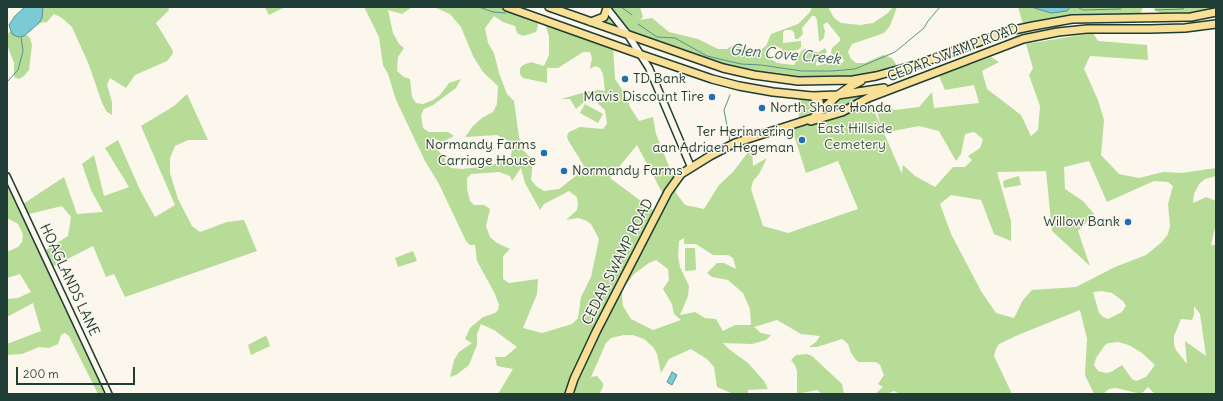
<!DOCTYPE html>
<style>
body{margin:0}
#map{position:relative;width:1223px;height:401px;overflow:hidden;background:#fbf7ec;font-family:Delius,sans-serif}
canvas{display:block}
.frame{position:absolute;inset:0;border:8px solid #1f3d34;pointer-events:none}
.scale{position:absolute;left:16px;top:367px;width:119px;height:18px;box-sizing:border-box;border:2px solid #1f3d34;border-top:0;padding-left:5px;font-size:12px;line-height:14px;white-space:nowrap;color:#1f3d34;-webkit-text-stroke:3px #fbf7ec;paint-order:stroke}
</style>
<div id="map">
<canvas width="1223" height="401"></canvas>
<div class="frame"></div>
<div class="scale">200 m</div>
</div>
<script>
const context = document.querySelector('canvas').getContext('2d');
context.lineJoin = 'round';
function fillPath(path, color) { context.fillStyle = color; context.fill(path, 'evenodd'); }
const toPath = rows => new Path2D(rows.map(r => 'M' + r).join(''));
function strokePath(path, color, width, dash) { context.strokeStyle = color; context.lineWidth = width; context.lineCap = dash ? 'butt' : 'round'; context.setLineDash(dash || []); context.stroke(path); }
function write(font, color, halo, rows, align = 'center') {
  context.font = font + ' Delius,sans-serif'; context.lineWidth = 3; context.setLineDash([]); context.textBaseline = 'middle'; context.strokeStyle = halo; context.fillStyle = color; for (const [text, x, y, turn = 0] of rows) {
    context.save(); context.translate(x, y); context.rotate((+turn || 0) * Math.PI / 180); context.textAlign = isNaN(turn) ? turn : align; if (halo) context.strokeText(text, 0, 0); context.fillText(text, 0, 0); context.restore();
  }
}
const green = toPath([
 [43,7,168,7,169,10,156,23,173,51,172,55,167,61,135,75,126,88,110,78,107,85,112,102,112,115,107,112,102,103,89,65,72,27,62,18,54,14,47,22,39,23],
 [265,7,285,7,269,15],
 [364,7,412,7,402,14,388,10,393,33,399,44,404,48,398,57,397,71,404,77,410,79,412,97,416,103,423,104,433,100,440,95,449,83,461,79,456,88,433,105,424,109,421,115,423,128,429,132,448,132,454,136,444,141,438,141,433,137,434,146,440,153,445,155,445,162,451,168,462,169,488,166,508,160,511,156,512,149,510,142,497,135,465,137,473,126,482,118,493,112,497,104,498,86,483,72,473,56,461,27,450,14,434,7,504,7,537,21,538,26,536,32,523,36,517,33,515,26,503,22,494,16,485,28,488,43,494,53,499,73,507,94,514,101,519,137,523,150,533,160,531,180,536,186,544,191,559,189,577,175,584,166,568,140,567,136,569,132,580,127,603,129,607,124,605,110,594,100,585,101,576,109,570,99,561,99,586,92,599,90,605,91,603,74,600,68,595,66,590,69,592,58,590,52,583,52,558,68,547,68,547,83,523,78,520,74,520,68,523,65,531,62,544,66,549,55,549,36,545,24,549,24,613,46,615,79,627,97,630,107,639,121,653,117,656,134,675,181,676,193,685,205,704,209,719,185,733,172,752,147,753,166,767,158,759,174,753,181,751,189,763,226,788,233,858,209,838,161,806,173,791,126,799,123,799,95,874,91,869,99,902,174,903,165,915,176,935,187,953,167,965,167,972,160,968,156,980,148,983,139,974,132,965,134,961,154,956,161,939,131,919,126,888,132,880,123,877,111,881,102,894,110,919,107,932,92,934,108,979,103,974,85,945,90,939,76,991,57,999,62,982,71,987,89,1021,115,1031,136,1038,130,1040,106,1029,75,1033,68,1026,44,1093,33,1098,41,1147,45,1148,60,1090,56,1084,69,1098,100,1104,120,1101,155,1119,174,1139,178,1163,172,1182,173,1216,168,1216,176,1205,179,1199,184,1194,194,1193,203,1206,197,1216,201,1216,223,1211,245,1216,245,1216,394,1155,394,1148,387,1141,394,1116,388,1109,389,1103,394,1094,394,1085,375,1087,339,1080,310,1018,335,999,344,996,349,994,356,1012,394,900,394,894,391,886,394,875,394,883,387,878,384,884,375,880,365,876,362,859,362,856,360,851,353,848,344,842,339,817,347,809,347,816,342,820,336,801,334,777,320,754,327,761,333,771,335,766,340,752,344,723,343,730,350,748,363,764,381,768,389,748,390,748,394,733,394,717,387,714,367,707,359,691,349,669,359,661,373,657,354,653,347,644,339,633,335,624,335,611,338,606,343,591,377,597,376,603,383,603,387,599,394,498,394,513,369,497,366,495,357,505,357,517,347,494,330,481,324,477,334,477,345,469,365,456,375,450,377,454,360,459,352,472,343,465,339,470,328,483,317,495,313,498,310,499,305,495,294,477,261,475,245,470,245,466,241,439,184,425,161,396,100,388,74,383,65,379,37],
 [637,145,665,198,657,213,610,178],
 [1089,161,1107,202,1154,181,1168,182,1173,186,1168,204,1170,226,1168,234,1162,242,1146,255,1115,267,1076,287,1032,290,1023,300,1014,318,996,313,981,291,951,234,940,204,951,195,981,200,994,234,1011,241,1011,221,997,172,1046,171,1052,231,1090,266,1078,231,1094,214,1083,201,1065,189,1064,167],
 [521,168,525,183,540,210,544,204,569,191,577,197,578,204,577,210,566,220,578,218,585,220,591,224,599,239,591,277,581,297,578,318,572,324,542,333,523,328,537,294,538,279,509,283,503,279,503,256,510,249,497,243,490,237,486,226,490,209,484,205,474,205,470,201,467,189,467,178,471,174,499,172,510,176,512,181],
 [684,238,684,244,696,244,713,255,728,255,733,258,736,269,724,263,717,263,707,273,712,277,728,280,743,293,750,309,751,325,735,325,723,331,716,319,705,318,695,312,680,315,688,296,689,286,680,267,678,256,679,241],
 [656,260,668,269,669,280,663,289,672,304,674,314,681,320,653,330,631,319,623,306,622,296,622,290,634,274,649,263],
 [1102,291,1112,293,1123,301,1126,306,1122,312,1108,319,1103,317,1099,313,1093,292],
 [1194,306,1200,314,1206,356,1185,341,1187,364,1176,350,1174,345,1174,336,1181,319,1192,320,1194,315],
 [1118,342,1129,345,1142,353,1155,365,1146,377,1136,381,1132,379,1122,365,1111,372,1106,373,1098,371,1094,365,1096,358,1105,345,1108,343],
 [606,7,640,7,643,17,640,20,652,18,669,32,698,39,718,49,727,49,733,45,760,50,766,46,771,34,798,24,810,12,812,7,828,7,834,18,841,23,860,25,873,23,888,13,893,7,897,7,890,26,884,33,852,44,848,52,851,59,856,63,865,63,883,55,892,58,900,71,826,81,741,73,595,21,600,20],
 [812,16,815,16,817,20,819,42,824,38,825,31,823,25,827,22,840,38,840,41,832,48,831,53,844,60,843,63,837,62,830,55,827,56,826,59,828,61,832,60,832,62,816,66,816,62,827,52,825,48,819,52,814,52,806,49,802,50,794,65,777,63,771,59,769,54,773,47,776,46,782,49,785,59,788,57,788,51,798,50,801,47,801,41,783,43,783,33,785,30,791,30,794,32,795,39,798,39,803,34,802,28],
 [1018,7,1030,7,1035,9,1070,7,1143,7,1140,15,1072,19,1024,27],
 [1154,7,1216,7,1216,11,1190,16,1164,15,1155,10],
 [10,31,18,37,27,35,30,38,32,45,29,70,24,76,19,79,14,77,14,63,7,45,7,36],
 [187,94,208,140,188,140,175,146,170,158,170,173,178,199,192,226,200,232,227,222,244,220,257,251,125,297,114,274,106,277,93,246,50,268,109,394,98,394,69,336,65,333,61,335,58,344,49,348,39,347,22,354,7,355,7,344,41,331,33,303,7,317,7,299,18,298,31,292,20,274,7,278,7,252,18,247,22,242,23,234,18,224,7,218,7,181,20,206,64,177,77,214,103,212,91,190,82,164,94,155,104,196,129,187,105,148,118,140,140,190,155,217,175,205,141,126,174,106],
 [62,206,71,217,68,236,43,252,25,215],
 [585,104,603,114,598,123,580,113],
 [1019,176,1021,185,1004,188,1003,182,1005,180],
 [685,248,695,248,696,270,685,271],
 [413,251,417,261,398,267,395,258],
 [265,336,267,337,270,346,251,355,248,345],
 [807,354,812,356,842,384,844,394,822,394,817,390,797,394,797,371,795,365,791,360,796,355]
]);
const water = toPath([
 [25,7,43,7,42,18,39,23,24,36,18,37,12,34,9,25,15,16,25,7],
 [1031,7,1070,7,1067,11,1051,13,1031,7],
 [672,372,677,375,672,385,667,382,672,372]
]);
const stream = toPath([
 [479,7,493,12,505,13],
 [621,7,632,15],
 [1077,7,1083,10,1121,9],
 [1155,10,1183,9,1185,7],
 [638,24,657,37,675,38,707,56,741,64,761,65,802,71,832,71,855,69,895,52,924,28,928,21,940,7],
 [7,82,18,70,23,51,21,37],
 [730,141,724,110,730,95]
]);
const tertiary = toPath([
 [7,176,109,394]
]);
const secondary = toPath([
 [606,7,628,35,649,68,691,167]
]);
const primary = toPath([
 [507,7,642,55,712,79,739,86,773,92,812,96,838,95,884,88],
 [549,7,723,68,754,75,798,81,853,80,876,76,919,64,1009,31,1033,26,1072,19,1191,17,1216,12],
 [591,22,604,17,607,8],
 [812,96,819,101,820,106,817,114],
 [811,121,842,112,868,98,1023,39,1058,32,1087,29,1150,29,1185,28,1216,24],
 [569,394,574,379,596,332,668,192,681,174,710,156,735,143,813,118,838,95,851,86,861,81]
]);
const markers = [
 [625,79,4,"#1f6fb2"],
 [712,97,4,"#1f6fb2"],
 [762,108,4,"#1f6fb2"],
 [802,140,4,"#1f6fb2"],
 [544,153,4,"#1f6fb2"],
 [564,171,4,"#1f6fb2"],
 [1128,222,4,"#1f6fb2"]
];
const streetNames = [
 ["CEDAR SWAMP ROAD",953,53,-21],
 ["CEDAR SWAMP ROAD",618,262,-63],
 ["HOAGLANDS LANE",69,280,65]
];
const poiNames = [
 ["TD Bank",633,79,"left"],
 ["Mavis Discount Tire",704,97],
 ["North Shore Honda",770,108,"left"],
 ["Ter Herinnering",794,132],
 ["aan Adriaen Hegeman",794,148],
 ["Normandy Farms",536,145],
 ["Carriage House",536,161],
 ["Normandy Farms",572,171,"left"],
 ["Willow Bank",1120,222]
];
const parkNames = [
 ["East Hillside",855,129],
 ["Cemetery",855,145]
];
const waterNames = [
 ["Glen Cove Creek",785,55,5]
];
fillPath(green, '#b6dc97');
fillPath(water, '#7acbd4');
strokePath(water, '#569294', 1);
strokePath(stream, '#569294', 1);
strokePath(tertiary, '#1f3d34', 8);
strokePath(secondary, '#1f3d34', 9);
strokePath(primary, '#1f3d34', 10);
strokePath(tertiary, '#fbf7ec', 5);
strokePath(secondary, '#fbf7ec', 6);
strokePath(primary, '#fadf96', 7);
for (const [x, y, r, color] of markers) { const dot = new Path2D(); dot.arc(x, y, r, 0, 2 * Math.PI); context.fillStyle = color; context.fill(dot); strokePath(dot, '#fbf7ec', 1.5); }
write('14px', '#1f3d34', '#fbf7ec', streetNames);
write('14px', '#1f3d34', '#fbf7ec', poiNames, 'right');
write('14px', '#3d5d48', '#fbf7ec', parkNames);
write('italic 15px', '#36605c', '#fbf7ec', waterNames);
</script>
